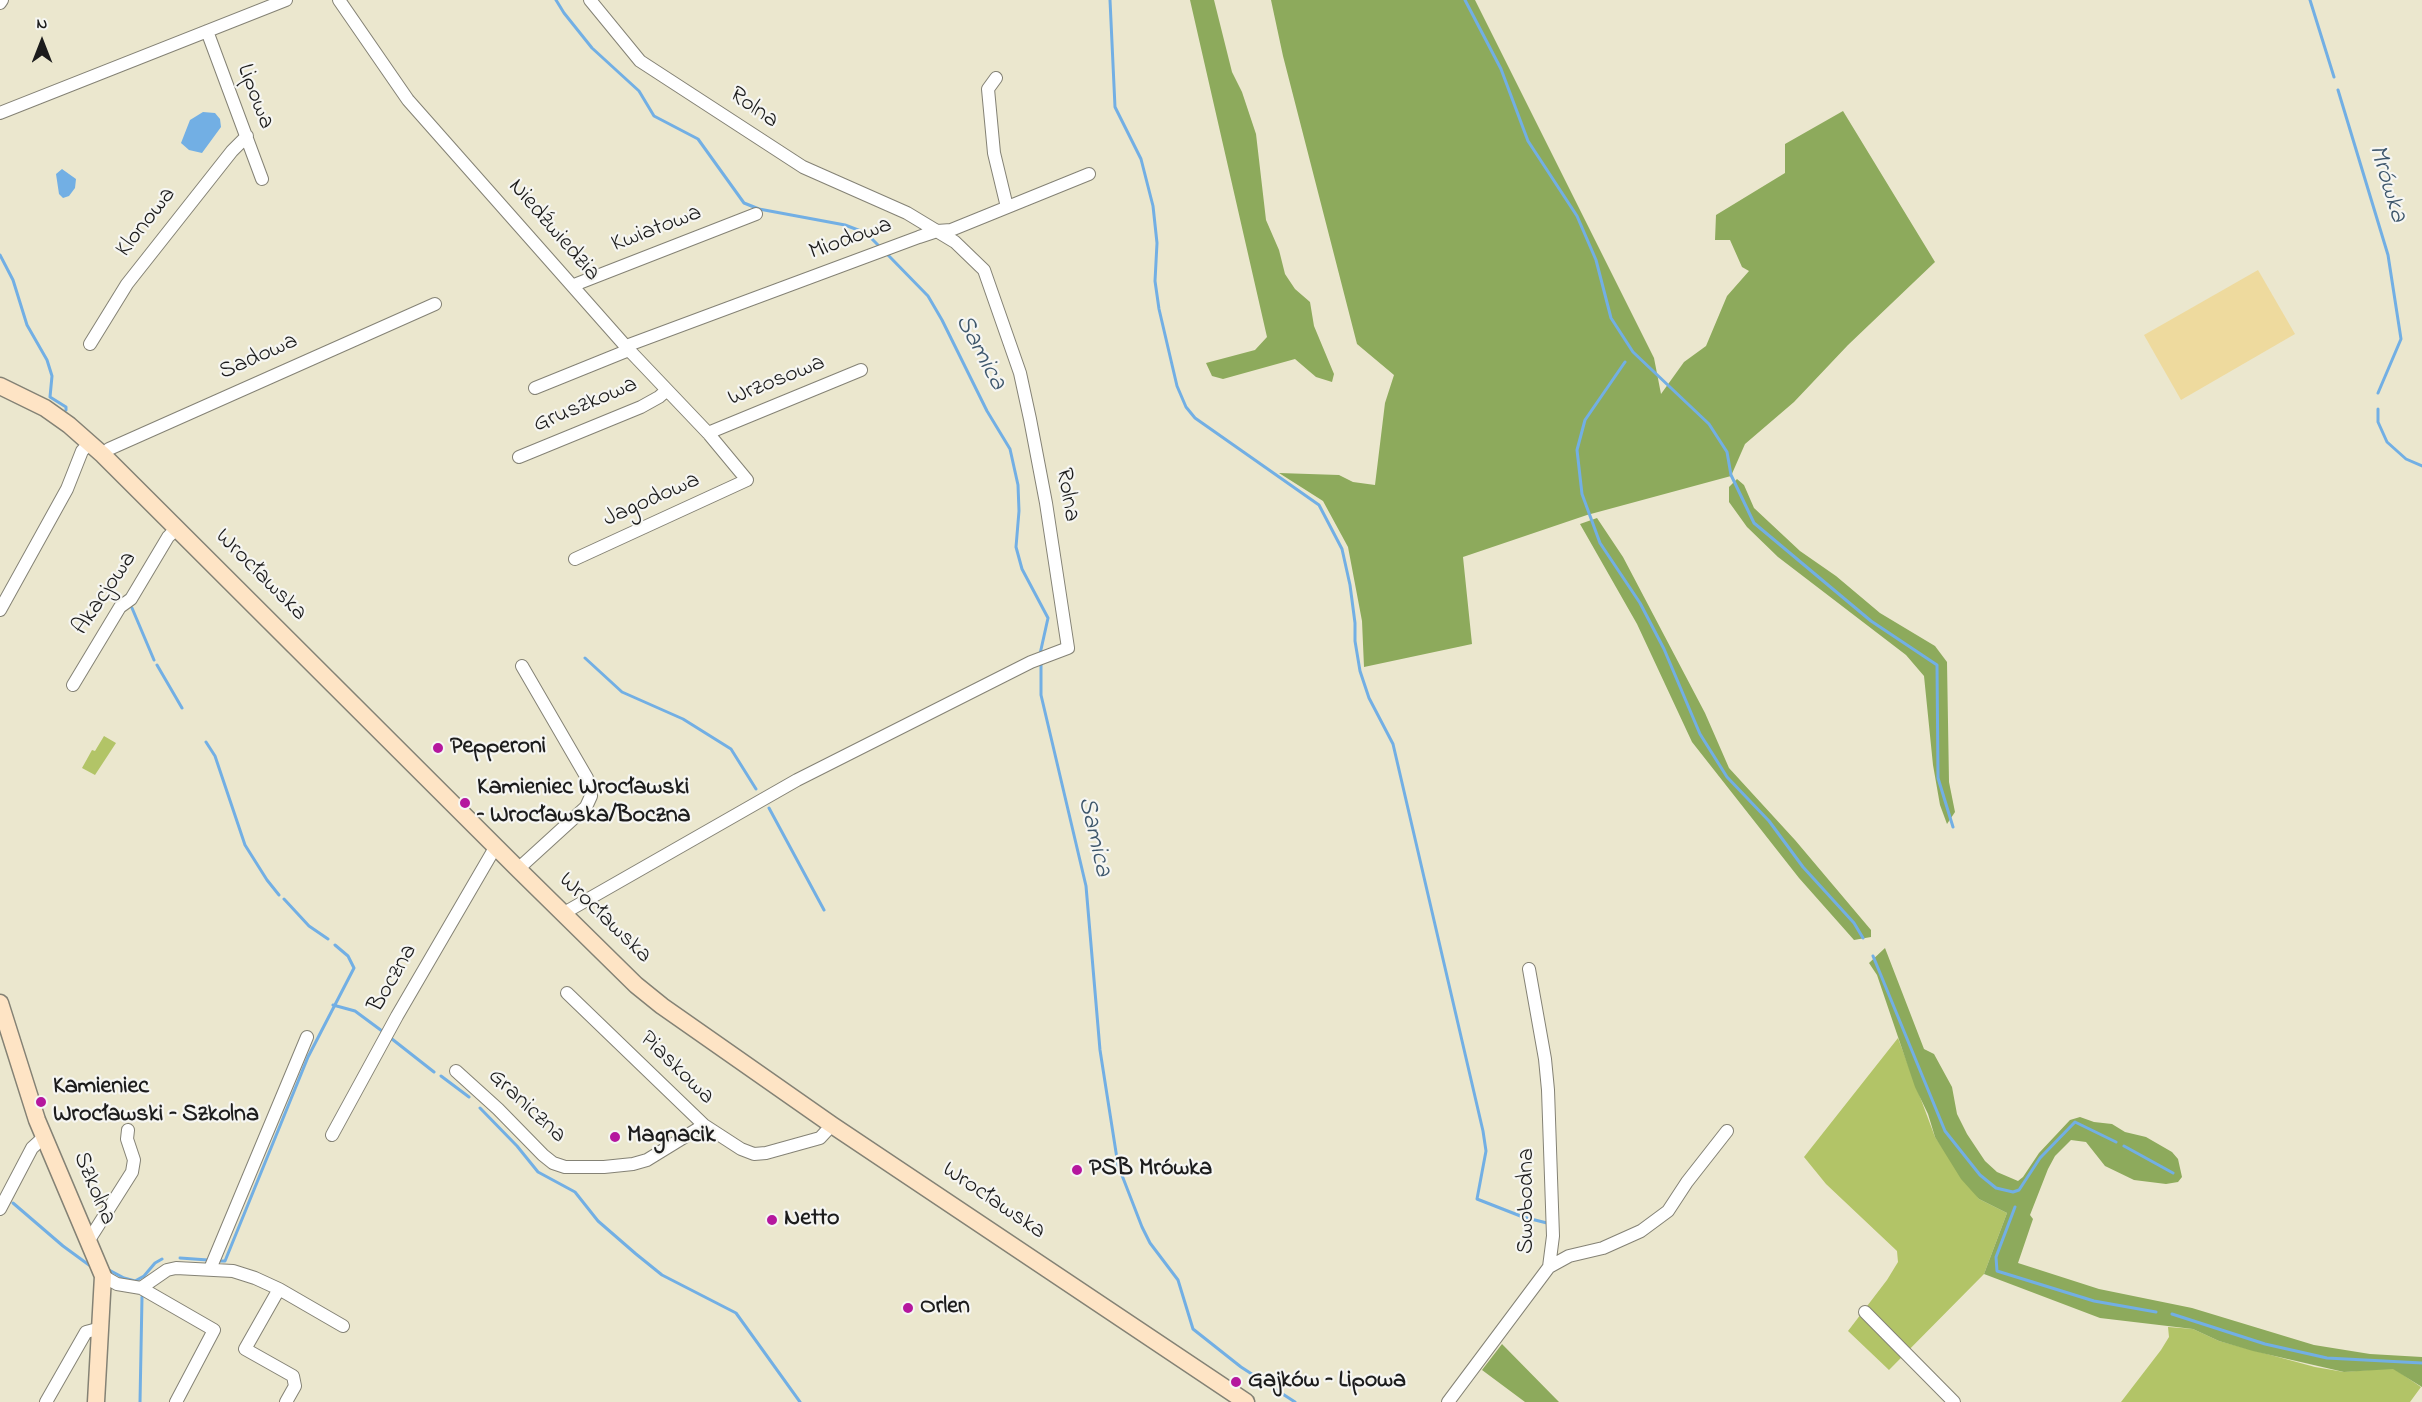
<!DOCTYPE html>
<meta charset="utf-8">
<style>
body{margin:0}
#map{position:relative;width:2422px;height:1402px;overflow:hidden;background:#ebe7ce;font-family:"Indie Flower",sans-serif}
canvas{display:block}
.north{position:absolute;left:12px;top:12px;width:60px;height:60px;-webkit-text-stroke:4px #f6f6f2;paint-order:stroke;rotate:0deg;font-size:16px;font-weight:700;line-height:24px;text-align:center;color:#1c1c1c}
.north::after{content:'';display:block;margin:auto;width:21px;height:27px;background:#1c1c1c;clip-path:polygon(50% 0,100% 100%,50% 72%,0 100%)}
</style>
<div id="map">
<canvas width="2422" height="1402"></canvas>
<div class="north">N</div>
</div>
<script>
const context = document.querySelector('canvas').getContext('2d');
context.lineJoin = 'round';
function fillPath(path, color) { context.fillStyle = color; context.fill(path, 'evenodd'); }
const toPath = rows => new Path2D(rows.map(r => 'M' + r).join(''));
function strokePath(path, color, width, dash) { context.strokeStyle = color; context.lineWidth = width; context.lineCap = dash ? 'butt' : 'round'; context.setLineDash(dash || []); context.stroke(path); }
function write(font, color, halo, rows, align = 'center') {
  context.font = font + ' "Indie Flower",sans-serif'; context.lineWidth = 4.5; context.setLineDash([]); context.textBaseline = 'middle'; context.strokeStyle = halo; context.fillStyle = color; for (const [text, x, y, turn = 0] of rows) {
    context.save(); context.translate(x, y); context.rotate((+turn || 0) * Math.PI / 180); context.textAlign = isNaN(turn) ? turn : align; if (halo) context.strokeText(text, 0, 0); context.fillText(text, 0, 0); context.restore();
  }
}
const green = toPath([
 [104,736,116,743,95,775,82,768,92,750,95,751],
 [1898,1038,1935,1137,1979,1199,2007,1213,1984,1274,1889,1370,1848,1331,1887,1280,1898,1262,1897,1251,1826,1184,1804,1157],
 [2168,1327,2193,1329,2219,1341,2315,1367,2344,1372,2393,1368,2421,1387,2410,1402,2121,1402,2161,1350,2169,1337]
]);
const forest = toPath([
 [1190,0,1214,0,1232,72,1242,92,1256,134,1266,220,1279,250,1285,274,1295,289,1310,302,1314,326,1334,374,1332,382,1316,377,1295,359,1223,379,1212,376,1206,363,1255,350,1267,337],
 [1271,0,1475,0,1654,358,1661,394,1684,362,1706,346,1727,296,1749,271,1742,267,1730,240,1715,240,1716,215,1785,173,1785,144,1843,111,1935,262,1848,345,1794,402,1745,444,1731,476,1587,515,1463,557,1472,644,1364,667,1362,621,1348,547,1323,501,1279,473,1339,475,1353,482,1375,485,1385,403,1394,375,1357,344,1283,56],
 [1737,479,1744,485,1754,508,1800,551,1836,576,1880,613,1935,646,1947,662,1949,782,1955,812,1947,824,1940,805,1933,765,1924,676,1906,655,1778,557,1747,527,1729,502,1729,487],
 [1597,518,1623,557,1705,713,1729,768,1795,840,1871,930,1871,937,1854,940,1799,878,1692,742,1637,624,1580,524],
 [1885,948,1924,1049,1934,1054,1952,1087,1957,1114,1967,1134,1985,1161,1997,1172,2018,1181,2023,1177,2039,1153,2070,1120,2080,1117,2094,1122,2112,1124,2125,1132,2146,1137,2172,1152,2178,1159,2182,1177,2178,1182,2166,1184,2134,1180,2105,1166,2086,1142,2071,1140,2055,1156,2048,1169,2030,1215,2033,1219,2018,1263,2099,1289,2192,1308,2314,1345,2370,1354,2422,1357,2422,1387,2393,1369,2344,1372,2253,1351,2219,1341,2193,1329,2100,1318,1984,1274,2007,1213,1979,1199,1961,1179,1935,1137,1928,1114,1915,1087,1877,975,1869,963],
 [1502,1344,1559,1402,1525,1402,1482,1370]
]);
const sand = toPath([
 [2258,270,2295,334,2181,400,2144,335]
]);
const water = toPath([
 [203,112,215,113,220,119,221,127,202,153,189,150,181,143,190,120],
 [62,169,76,179,75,188,69,196,63,198,59,194,56,174]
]);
const stream = toPath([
 [556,0,564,13,592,48,639,91,654,116,698,139,744,203,759,209,845,225,866,233,878,245],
 [1110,0,1115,107,1141,159,1153,206,1157,243,1155,281,1159,309,1177,386,1186,407,1195,418,1319,505,1342,549,1350,585,1355,623,1355,641,1360,671,1369,698,1393,744,1483,1131,1486,1151,1477,1199,1523,1217,1547,1223],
 [1465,0,1501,69,1528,141,1577,216,1596,260,1611,318,1633,352,1709,424,1727,452,1731,475,1754,523,1871,621,1937,665,1938,778,1953,827],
 [2310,0,2334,77],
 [2338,90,2388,255,2401,339,2378,393],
 [0,255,13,280,27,325,47,360,52,376,50,397,66,407,66,410],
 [888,255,928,296,942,320,987,411,1010,449,1018,485,1019,511,1016,547,1022,569,1048,618,1040,654],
 [1625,362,1585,420,1577,450,1582,494,1600,543,1640,603,1664,649,1700,734,1727,777,1769,821,1803,867,1854,923,1863,938],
 [2378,409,2378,422,2387,442,2406,459,2422,466],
 [132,608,154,660],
 [585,658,622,692,683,719,731,749,756,789],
 [1041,661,1041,695,1086,886,1100,1050,1118,1165,1142,1227,1150,1243,1178,1280,1193,1329,1241,1367,1295,1402],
 [157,665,182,708],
 [206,742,215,756,245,845,267,880,279,895],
 [769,808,824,910],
 [284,899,309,926,328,939],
 [1873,956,1945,1131,1980,1175,1996,1188,2013,1192,2019,1190,2040,1158,2075,1122,2116,1142],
 [333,1005,355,1011,382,1031],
 [392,1039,434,1072],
 [441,1076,469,1097],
 [480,1108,517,1146,538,1172,575,1192,598,1221,636,1254,662,1275,736,1313,800,1402],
 [2124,1146,2173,1173],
 [13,1203,63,1246,89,1265],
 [2015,1207,1996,1257,1997,1271,2094,1301,2156,1312],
 [180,1258,208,1260],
 [219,1261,225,1261,308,1057,354,968,348,956,335,945],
 [109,1270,124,1278,135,1281,144,1276,155,1263,162,1259],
 [2172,1314,2265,1344,2327,1358,2422,1363],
 [140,1402,142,1297]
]);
const street = toPath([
 [339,0,408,100,629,350,708,433,747,480,575,559],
 [0,3,2,0],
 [207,31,262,179],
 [996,78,988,89,994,153,1007,207],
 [0,113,286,0],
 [574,285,756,214],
 [90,344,127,284,232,151,247,136],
 [626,346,919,237,937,231,951,230,1089,174],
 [535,388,629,350],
 [708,433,861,370],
 [103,455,109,449,435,304],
 [519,457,641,407,659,397,667,390],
 [0,610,67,489,82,451,90,443],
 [73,685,120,607,131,599,168,537,177,528],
 [518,869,586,807,591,796,587,778,522,666],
 [564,913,797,780,1031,662,1068,648,1046,503,1030,419,1020,373,984,270,955,242,907,213,803,167,640,61,590,0],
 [567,993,704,1125,741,1149,754,1154,766,1153,820,1138,832,1125],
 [456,1071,498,1109,543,1155,553,1163,565,1167,604,1167,633,1164,647,1160,704,1125],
 [332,1135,397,1016,496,846],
 [0,1209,32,1148,44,1137],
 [89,1240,132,1172,134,1160,127,1139,128,1130],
 [1549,1267,1569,1256,1603,1248,1641,1231,1668,1211,1687,1182,1727,1131],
 [210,1269,307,1037],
 [103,1276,117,1284,141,1288,167,1270,176,1268,233,1271,255,1278,279,1289,343,1326],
 [141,1288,214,1330,176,1402],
 [279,1289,245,1349,293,1376,295,1386,286,1402],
 [1865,1312,1954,1402],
 [46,1402,86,1332,101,1328],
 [1448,1402,1549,1267,1553,1236,1548,1090,1545,1059,1529,969]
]);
const secondary = toPath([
 [0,386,45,408,69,425,103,455,518,869,636,985,662,1006,832,1125,1246,1402],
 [0,1003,37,1120,103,1276,96,1402]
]);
const markers = [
 [438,748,6,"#b5179e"],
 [465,803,6,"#b5179e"],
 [41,1102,6,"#b5179e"],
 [615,1137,6,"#b5179e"],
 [1077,1170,6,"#b5179e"],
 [772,1220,6,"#b5179e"],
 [908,1308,6,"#b5179e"],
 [1236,1382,6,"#b5179e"]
];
const streetNames = [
 ["Lipowa",254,97,69],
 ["Rolna",753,109,35],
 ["Klonowa",147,223,-52],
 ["Kwiatowa",657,230,-21],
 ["Niedźwiedzia",553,231,49],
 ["Miodowa",851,240,-20],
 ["Sadowa",259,358,-24],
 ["Wrzosowa",777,382,-22],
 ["Gruszkowa",586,406,-23],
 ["Rolna",1066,495,80],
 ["Jagodowa",652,501,-24],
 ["Wrocławska",260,576,45],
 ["Akacjowa",106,594,-56],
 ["Wrocławska",604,919,44],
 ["Boczna",394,979,-60],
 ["Piaskowa",676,1069,44],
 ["Graniczna",526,1107,43],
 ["Szkolna",93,1189,67],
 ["Swobodna",1528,1201,-90],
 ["Wrocławska",993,1202,34]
];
const poiNames = [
 ["Pepperoni",450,748],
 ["Kamieniec Wrocławski",477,789],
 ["– Wrocławska/Boczna",477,817],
 ["Kamieniec",53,1088],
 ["Wrocławski – Szkolna",53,1116],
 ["Magnacik",627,1137],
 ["PSB Mrówka",1089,1170],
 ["Netto",784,1220],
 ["Orlen",920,1308],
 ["Gajków – Lipowa",1248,1382]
];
const waterNames = [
 ["Mrówka",2386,184,73],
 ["Samica",979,353,62],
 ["Samica",1093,837,77]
];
fillPath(green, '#b2c467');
fillPath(forest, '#8daa5c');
fillPath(sand, '#eeda9e');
fillPath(water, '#72afe4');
strokePath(stream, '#72afe4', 3);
strokePath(street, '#848275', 14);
strokePath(secondary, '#848275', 19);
strokePath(street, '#fff', 12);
strokePath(secondary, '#fee4c5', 16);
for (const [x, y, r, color] of markers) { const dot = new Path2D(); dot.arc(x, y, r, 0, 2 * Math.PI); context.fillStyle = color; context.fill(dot); strokePath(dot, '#f6f6f2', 2); }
write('24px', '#1c1c1c', '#f6f6f2', streetNames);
write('bold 24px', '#1c1c1c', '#f6f6f2', poiNames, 'left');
write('italic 26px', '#3e576c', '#f6f6f2', waterNames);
</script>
